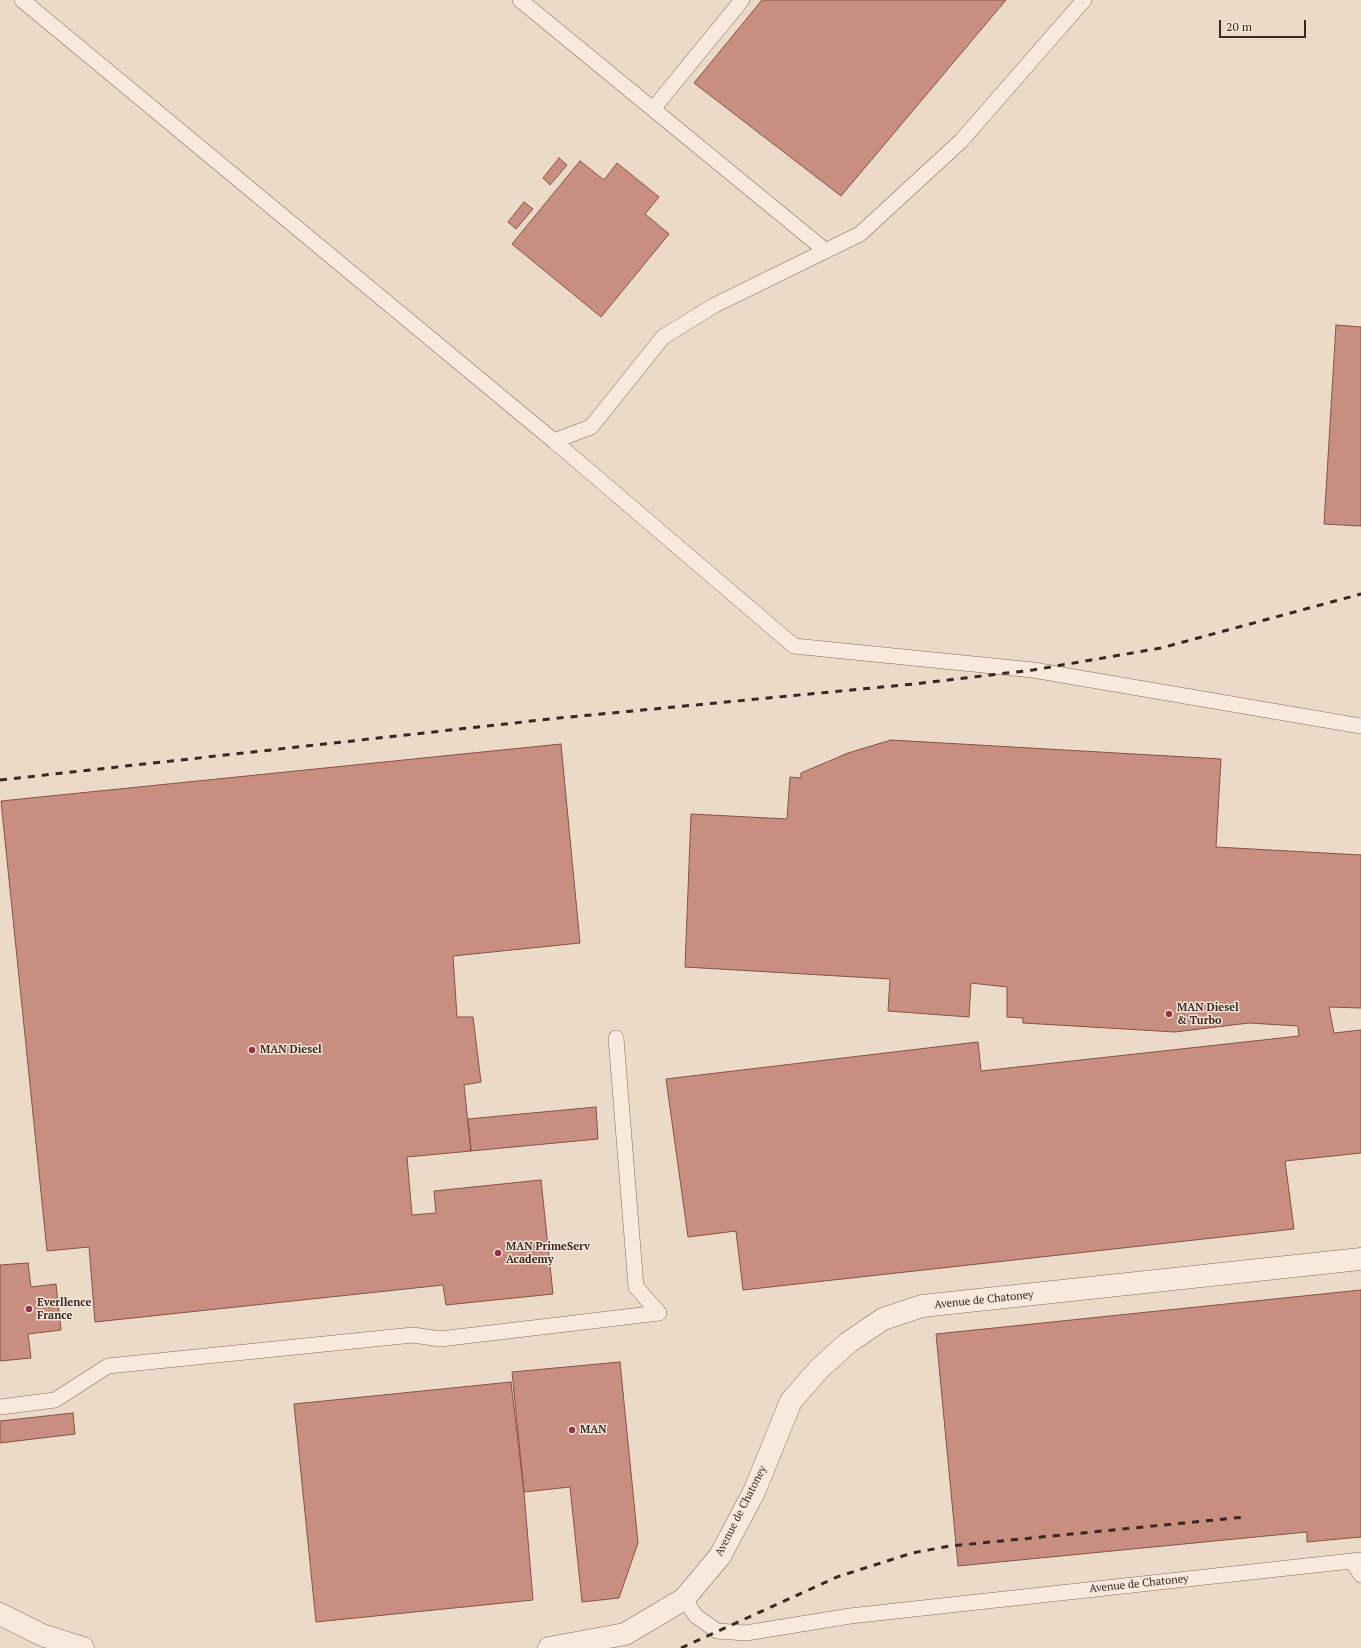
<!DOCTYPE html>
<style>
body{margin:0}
#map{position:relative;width:1361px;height:1648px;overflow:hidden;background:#ecdac9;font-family:"PT Serif",serif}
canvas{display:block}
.scale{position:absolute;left:1219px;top:20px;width:87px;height:18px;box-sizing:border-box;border:2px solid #392721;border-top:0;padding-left:5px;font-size:12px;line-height:14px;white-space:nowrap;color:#392721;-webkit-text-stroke:3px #f4e6d8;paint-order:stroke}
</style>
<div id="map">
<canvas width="1361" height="1648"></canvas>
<div class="scale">20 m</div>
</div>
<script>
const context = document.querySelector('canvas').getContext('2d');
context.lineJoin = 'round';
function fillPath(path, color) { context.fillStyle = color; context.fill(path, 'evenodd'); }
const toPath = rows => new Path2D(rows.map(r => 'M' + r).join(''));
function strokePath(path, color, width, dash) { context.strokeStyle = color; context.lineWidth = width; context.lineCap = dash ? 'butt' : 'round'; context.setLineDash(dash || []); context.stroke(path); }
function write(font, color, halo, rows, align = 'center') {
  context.font = font + ' "PT Serif",serif'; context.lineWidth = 3; context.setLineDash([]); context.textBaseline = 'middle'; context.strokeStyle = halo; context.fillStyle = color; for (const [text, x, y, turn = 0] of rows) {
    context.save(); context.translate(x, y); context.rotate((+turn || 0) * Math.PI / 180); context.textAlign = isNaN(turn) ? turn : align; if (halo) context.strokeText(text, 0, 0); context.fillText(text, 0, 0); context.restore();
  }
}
const building = toPath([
 [762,0,1006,0,841,196,694,83,762,0],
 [559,158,567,165,550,185,543,178,559,158],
 [580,161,604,180,617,163,659,197,645,214,669,234,601,317,512,244,580,161],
 [524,202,533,209,516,229,508,222,524,202],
 [1336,325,1361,327,1361,526,1324,524,1336,325],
 [891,740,1221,759,1216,847,1361,855,1361,1008,1329,1007,1334,1033,1361,1030,1361,1153,1285,1161,1294,1229,743,1290,736,1231,688,1237,666,1079,978,1042,981,1071,1299,1036,1298,1026,1249,1023,1175,1032,1023,1023,1023,1018,1007,1017,1007,987,971,983,969,1017,888,1011,890,979,685,967,691,814,787,819,790,777,801,778,801,773,848,753,891,740],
 [561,744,580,943,453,956,457,1017,473,1017,481,1082,464,1085,471,1151,407,1157,412,1215,436,1213,434,1191,541,1180,553,1294,446,1305,443,1285,95,1322,89,1247,47,1251,1,801,561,744],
 [596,1107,598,1139,471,1151,468,1119,596,1107],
 [28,1263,31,1287,56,1284,61,1330,28,1334,31,1358,0,1361,0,1265,28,1263],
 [1361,1290,1361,1537,1307,1542,1307,1532,958,1566,936,1334,1361,1290],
 [620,1362,638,1543,619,1598,582,1602,570,1487,524,1492,512,1372,620,1362],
 [511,1382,524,1492,533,1600,316,1622,294,1404,511,1382],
 [73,1413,75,1434,0,1443,0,1421,73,1413]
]);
const service = toPath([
 [22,0,554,441,591,427,663,337,715,305,860,234,961,141,1084,0],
 [520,0,826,251],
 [653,109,742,0],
 [554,441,794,646,1033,670,1361,726],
 [616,1038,636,1287,659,1313],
 [0,1407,55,1400,108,1366,413,1335,440,1339,659,1313],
 [1352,1561,1361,1575],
 [684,1599,696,1616,717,1631,746,1633,850,1616,1361,1560]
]);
const tertiary = toPath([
 [0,1614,42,1635,83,1648],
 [549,1648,625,1634,684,1599,720,1556,754,1492,791,1401,820,1368,849,1342,883,1319,922,1306,1361,1259]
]);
const rail = toPath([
 [0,780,559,718,914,684,1033,670,1161,648,1361,594],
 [681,1648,837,1577,912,1553,950,1546,1245,1517]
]);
const markers = [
 [1169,1014,4,"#933248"],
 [252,1050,4,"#933248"],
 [498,1253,4,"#933248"],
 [29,1309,4,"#933248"],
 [572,1430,4,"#933248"]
];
const poiNames = [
 ["MAN Diesel",1177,1008],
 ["& Turbo",1177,1021],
 ["MAN Diesel",260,1050],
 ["MAN PrimeServ",506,1247],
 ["Academy",506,1260],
 ["Everllence",37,1303],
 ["France",37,1316],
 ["MAN",580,1430]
];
const streetNames = [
 ["Avenue de Chatoney",984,1300,-6],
 ["Avenue de Chatoney",741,1511,-63],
 ["Avenue de Chatoney",1139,1584,-6]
];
fillPath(building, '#c88f81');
strokePath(building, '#855146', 1);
strokePath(service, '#876b5e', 16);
strokePath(tertiary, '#876b5e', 23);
strokePath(service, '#f7e9dc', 15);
strokePath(tertiary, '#f7e9dc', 22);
strokePath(rail, '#392721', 3, [7, 7]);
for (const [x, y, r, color] of markers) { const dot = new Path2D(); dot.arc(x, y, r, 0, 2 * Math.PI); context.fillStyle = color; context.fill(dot); strokePath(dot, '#f4e6d8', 1.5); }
write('bold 11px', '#392721', '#f4e6d8', poiNames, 'left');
write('11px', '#392721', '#f4e6d8', streetNames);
</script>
